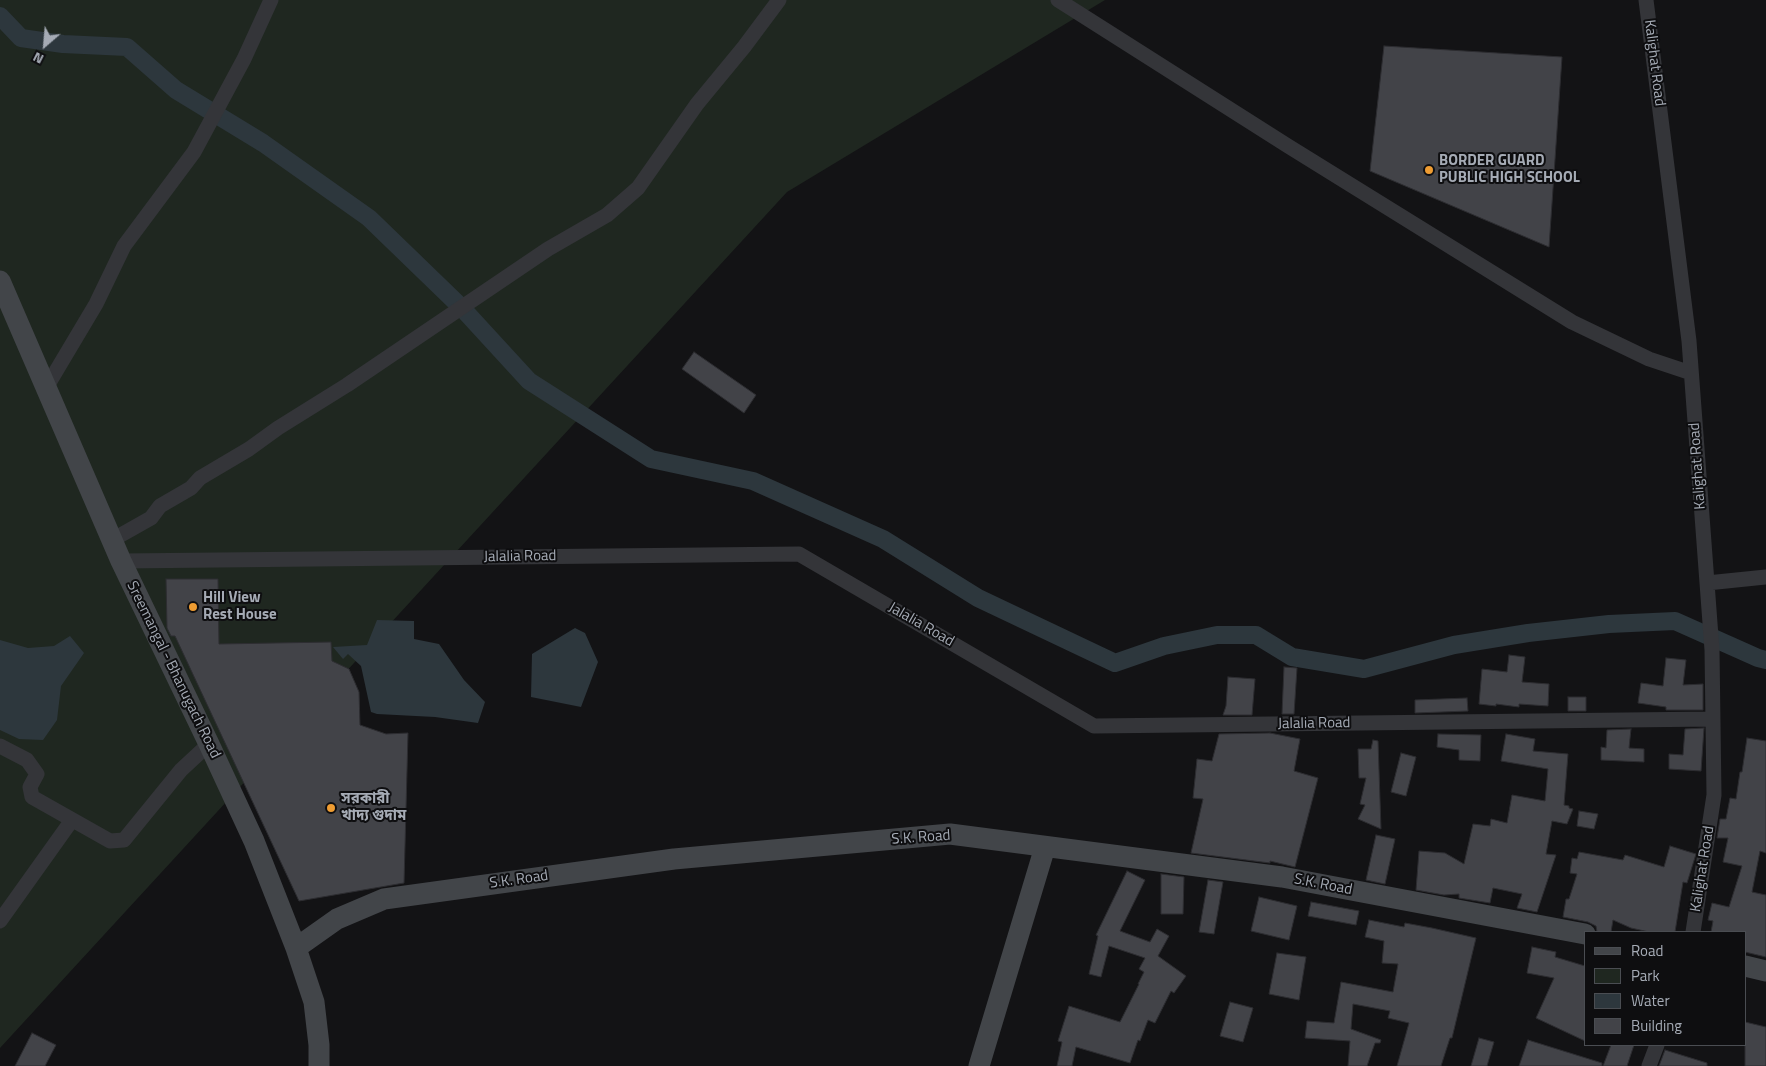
<!DOCTYPE html>
<meta charset="utf-8">
<style>
body{margin:0}
#map{position:relative;width:1766px;height:1066px;overflow:hidden;background:#131315;font-family:"Titillium Web",sans-serif}
canvas{display:block}
.legend{position:absolute;left:1584px;top:931px;width:162px;height:115px;box-sizing:border-box;background:#0e0e10;border:1px solid #4a4d52;margin:0;padding:6px 9px;list-style:none;font-size:15px;color:#a5abb5}
.legend li{display:flex;align-items:center;gap:10px;height:25px}
.legend b{width:25px;border:1px solid #4a4d52}
.north{position:absolute;left:20px;top:20px;width:50px;height:50px;-webkit-text-stroke:4px #0e0e10;paint-order:stroke;rotate:207deg;font-size:14px;font-weight:700;line-height:20px;text-align:center;color:#a5abb5}
.north::after{content:'';display:block;margin:auto;width:18px;height:22px;background:#a5abb5;clip-path:polygon(50% 0,100% 100%,50% 72%,0 100%)}
</style>
<div id="map">
<canvas width="1766" height="1066"></canvas>
<ul class="legend">
<li><b style="height:6px;background:#424549"></b>Road</li>
<li><b style="height:14px;background:#1f2720"></b>Park</li>
<li><b style="height:14px;background:#2d373d"></b>Water</li>
<li><b style="height:14px;background:#424348"></b>Building</li>
</ul>
<div class="north">N</div>
</div>
<script>
const context = document.querySelector('canvas').getContext('2d');
context.lineJoin = 'round';
function fillPath(path, color) { context.fillStyle = color; context.fill(path, 'evenodd'); }
const toPath = rows => new Path2D(rows.map(r => 'M' + r).join(''));
function strokePath(path, color, width, dash) { context.strokeStyle = color; context.lineWidth = width; context.lineCap = dash ? 'butt' : 'round'; context.setLineDash(dash || []); context.stroke(path); }
function write(font, color, halo, rows, align = 'center') {
  context.font = font + ' "Titillium Web","Noto Sans Bengali",sans-serif'; context.lineWidth = 4; context.setLineDash([]); context.textBaseline = 'middle'; context.strokeStyle = halo; context.fillStyle = color; for (const [text, x, y, turn = 0] of rows) {
    context.save(); context.translate(x, y); context.rotate((+turn || 0) * Math.PI / 180); context.textAlign = isNaN(turn) ? turn : align; if (halo) context.strokeText(text, 0, 0); context.fillText(text, 0, 0); context.restore();
  }
}
const green = toPath([
 [0,0,1105,0,787,192,0,1048]
]);
const water = toPath([
 [377,620,414,621,414,639,439,644,464,680,485,702,478,723,435,717,377,714,371,712,361,666,348,654,343,659,333,647,367,645],
 [575,628,585,633,598,662,581,707,531,697,532,654],
 [70,636,84,653,61,686,57,720,43,740,19,739,0,730,0,640,28,648,54,646]
]);
const canal = toPath([
 [0,16,21,38,63,44,127,47,176,90,263,143,369,218,462,308,529,381,651,459,753,481,883,539,978,598,1115,663,1164,646,1217,635,1256,635,1292,657,1364,669,1454,645,1528,633,1609,624,1675,621,1758,658,1766,660]
]);
const building = toPath([
 [1384,46,1562,57,1549,247,1370,171,1384,46],
 [694,352,756,395,744,413,682,369,694,352],
 [166,579,218,579,219,644,331,642,332,661,349,669,359,692,360,725,386,734,408,733,404,883,299,901,175,636,171,636,167,628,166,579],
 [1509,655,1525,657,1522,682,1549,684,1548,706,1519,704,1519,707,1496,704,1496,706,1479,704,1482,669,1507,672,1509,655],
 [1666,658,1686,660,1683,685,1703,684,1703,710,1666,710,1666,707,1638,703,1641,683,1663,686,1666,658],
 [1284,667,1297,668,1294,714,1282,714,1284,667],
 [1228,677,1255,679,1252,715,1223,715,1226,706,1228,677],
 [1568,697,1586,697,1586,711,1568,711,1568,697],
 [1467,698,1468,711,1415,713,1415,700,1467,698],
 [1704,728,1701,771,1669,769,1669,754,1683,755,1685,729,1704,728],
 [1631,729,1629,748,1644,749,1644,762,1601,760,1601,747,1606,748,1607,730,1631,729],
 [1270,733,1300,739,1294,771,1318,778,1295,867,1270,861,1270,863,1191,853,1203,799,1193,798,1197,759,1212,761,1219,734,1270,733],
 [1438,734,1481,735,1480,761,1459,760,1459,750,1437,747,1438,734],
 [1506,734,1535,739,1533,751,1568,754,1564,805,1569,806,1569,808,1573,809,1567,824,1552,821,1546,854,1556,855,1537,912,1517,908,1522,894,1493,888,1490,903,1459,898,1459,894,1444,895,1416,890,1419,851,1445,853,1464,864,1473,824,1490,826,1491,819,1507,823,1512,795,1545,801,1548,769,1501,761,1506,734],
 [1747,738,1766,741,1766,853,1760,851,1752,892,1766,895,1766,957,1745,952,1745,932,1711,932,1713,921,1708,920,1712,903,1729,907,1742,866,1723,862,1728,838,1717,838,1720,819,1726,819,1730,798,1736,799,1740,772,1742,772,1747,738],
 [1373,740,1378,741,1381,829,1358,819,1365,805,1360,804,1366,778,1359,778,1358,749,1371,749,1373,740],
 [1401,753,1416,757,1406,796,1391,792,1401,753],
 [1579,811,1598,814,1594,829,1577,826,1579,811],
 [1376,835,1395,839,1385,884,1366,880,1376,835],
 [1670,846,1696,854,1687,883,1683,882,1675,932,1649,932,1631,928,1613,920,1611,932,1597,932,1596,926,1588,922,1563,917,1566,899,1569,899,1577,874,1570,873,1572,858,1577,859,1579,852,1623,860,1625,855,1664,867,1670,846],
 [1127,871,1145,880,1120,931,1150,942,1157,929,1169,936,1158,956,1186,976,1174,993,1171,991,1155,1023,1148,1020,1140,1041,1138,1040,1130,1063,1076,1047,1072,1066,1057,1066,1062,1042,1058,1041,1069,1006,1120,1022,1139,984,1138,984,1144,972,1139,969,1145,958,1109,946,1101,977,1089,974,1098,936,1096,935,1127,871],
 [1161,874,1184,877,1183,914,1161,914,1161,874],
 [1208,880,1223,882,1214,934,1199,932,1208,880],
 [1259,897,1297,906,1289,940,1251,931,1259,897],
 [1311,902,1359,911,1356,925,1308,916,1311,902],
 [1369,920,1404,927,1405,923,1432,928,1476,938,1452,1038,1450,1038,1441,1066,1397,1066,1409,1023,1388,1018,1390,1011,1353,1004,1351,1029,1381,1040,1380,1043,1375,1043,1367,1066,1348,1066,1350,1041,1305,1038,1307,1021,1334,1023,1341,982,1393,992,1398,964,1382,963,1384,941,1365,937,1369,920],
 [1532,947,1556,952,1555,957,1585,966,1585,1041,1536,1018,1554,978,1527,973,1532,947],
 [1277,953,1306,957,1299,1000,1269,994,1277,953],
 [1230,1002,1253,1008,1243,1042,1220,1036,1230,1002],
 [1745,1022,1766,1027,1766,1066,1745,1066,1745,1022],
 [32,1033,56,1045,45,1066,15,1066,32,1033],
 [1479,1038,1494,1042,1487,1066,1471,1066,1479,1038],
 [1528,1040,1602,1063,1602,1066,1519,1066,1528,1040],
 [1611,1045,1634,1045,1627,1066,1603,1066,1611,1045],
 [1665,1050,1707,1063,1707,1066,1659,1066,1665,1050]
]);
const street = toPath([
 [1058,0,1288,146,1572,322,1649,359,1691,373],
 [1646,0,1689,341,1712,650,1714,795,1693,932],
 [46,388,96,304,124,246,194,152,244,59,271,0],
 [112,540,151,518,160,506,191,488,200,478,249,449,278,428,347,385,548,249,607,215,638,188,697,104,744,47,779,0],
 [121,561,799,554,1094,726,1713,719],
 [1707,583,1766,577],
 [0,746,27,760,37,774,30,787,32,797,110,841,124,840,181,770,209,744],
 [0,921,72,820],
 [1649,1066,1657,1045]
]);
const secondary = toPath([
 [0,281,121,561,209,744,254,841,296,948,314,1002,319,1045,319,1066],
 [296,948,337,919,384,899,674,859,950,834,1282,877,1585,934],
 [1745,966,1766,971],
 [979,1066,1045,847]
]);
const markers = [
 [1429,170,5,"#ee9c32"],
 [193,607,5,"#ee9c32"],
 [331,808,5,"#ee9c32"]
];
const streetNames = [
 ["Kalighat Road",1654,63,83],
 ["Kalighat Road",1698,466,-94],
 ["Jalalia Road",520,557,-1],
 ["Jalalia Road",921,625,30],
 ["Sreemangal - Bhanugach Road",173,670,64],
 ["Jalalia Road",1314,724,-1],
 ["S.K. Road",921,838,-4],
 ["Kalighat Road",1703,869,-81],
 ["S.K. Road",519,880,-8],
 ["S.K. Road",1323,885,11]
];
const poiNames = [
 ["BORDER GUARD",1439,161],
 ["PUBLIC HIGH SCHOOL",1439,178],
 ["Hill View",203,598],
 ["Rest House",203,615],
 ["সরকারী",341,799],
 ["খাদ্য গুদাম",341,816]
];
fillPath(green, '#1f2720');
fillPath(water, '#2d373d');
strokePath(canal, '#2d373d', 18);
fillPath(building, '#424348');
strokePath(building, '#2d2d31', 1);
strokePath(street, '#343539', 15);
strokePath(secondary, '#424549', 21);
for (const [x, y, r, color] of markers) { const dot = new Path2D(); dot.arc(x, y, r, 0, 2 * Math.PI); context.fillStyle = color; context.fill(dot); strokePath(dot, '#0e0e10', 2); }
write('15px', '#a5abb5', '#0e0e10', streetNames);
write('bold 15px', '#a5abb5', '#0e0e10', poiNames, 'left');
</script>
